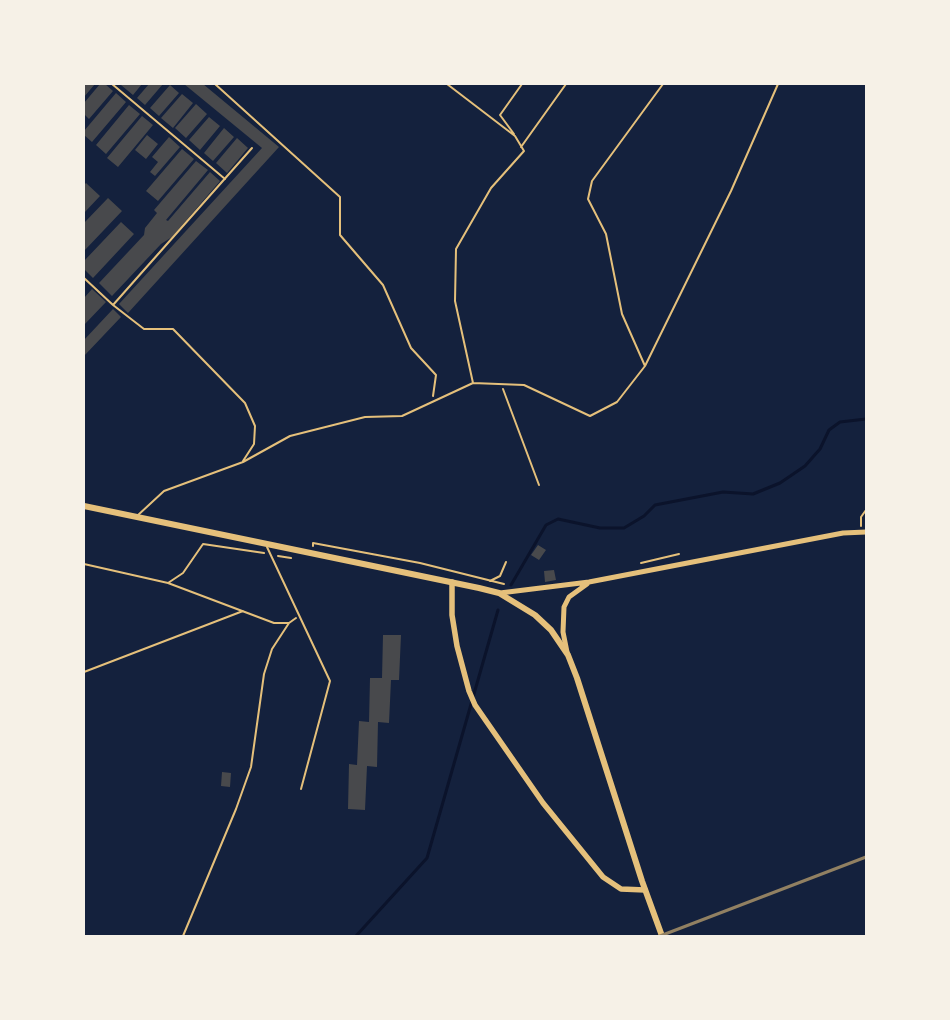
<!DOCTYPE html>
<style>
body{margin:0}
#map{position:relative;width:950px;height:1020px;overflow:hidden;background:#14213d;font-family:"IBM Plex Serif",serif}
canvas{display:block}
.frame{position:absolute;inset:0;border:85px solid #f6f1e7;pointer-events:none}
</style>
<div id="map">
<canvas width="950" height="1020"></canvas>
<div class="frame"></div>
</div>
<script>
const context = document.querySelector('canvas').getContext('2d');
context.lineJoin = 'round';
const toPath = rows => new Path2D(rows.map(r => 'M' + r).join(''));
function strokePath(path, color, width, dash) { context.strokeStyle = color; context.lineWidth = width; context.lineCap = dash ? 'butt' : 'round'; context.setLineDash(dash || []); context.stroke(path); }
function fillPath(path, color) { context.fillStyle = color; context.fill(path, 'evenodd'); }
const stream = toPath([
 [511,585,546,525,558,519,600,528,624,528,644,516,655,505,723,492,753,494,780,483,805,466,820,449,829,430,840,422,866,419],
 [356,936,427,858,498,610]
]);
const building = toPath([
 [84,84,95,84,84,97],
 [100,84,105,84,113,91,89,119,84,114,84,103],
 [122,84,142,84,133,95,121,85],
 [149,84,163,84,145,105,137,98],
 [184,84,203,84,279,147,128,313,119,304,262,148],
 [170,85,179,93,159,116,150,108],
 [116,93,126,102,92,142,84,135,84,131],
 [182,94,193,103,173,128,161,118],
 [196,104,207,114,186,138,175,128],
 [129,105,140,114,106,154,96,145],
 [142,116,153,125,118,167,107,158],
 [209,117,220,126,200,150,189,140],
 [224,128,234,137,213,161,204,153],
 [147,135,158,144,146,159,135,150],
 [169,137,180,147,155,176,150,172,158,162,152,157],
 [237,138,248,148,227,173,216,163],
 [182,149,194,159,158,201,146,191],
 [196,161,208,170,166,220,168,221,210,172,220,181,172,237,161,244,112,296,99,283,144,235,145,228,157,213,154,210],
 [86,183,100,196,84,213,84,185],
 [108,198,122,211,84,251,84,223],
 [121,222,134,234,93,278,84,269,84,261],
 [92,289,106,302,84,325,84,298],
 [113,309,121,317,84,356,84,340],
 [538,545,546,550,539,560,531,555],
 [554,570,556,580,545,582,544,571],
 [383,635,401,635,399,680,391,680,389,723,378,722,377,767,367,766,365,810,348,809,349,764,357,765,359,721,369,722,370,678,382,678],
 [222,772,231,773,230,787,221,786]
]);
const path = toPath([
 [215,84,340,197,340,235,383,285,411,348,436,375,433,396],
 [503,389,539,485],
 [861,526,861,517,866,510],
 [313,546,313,543,420,563,504,584],
 [278,556,291,558],
 [641,563,679,554],
 [84,564,168,583,274,623,289,623,296,618],
 [490,581,500,576,506,562],
 [168,583,183,573,203,544,264,553],
 [84,672,243,611],
 [183,936,236,809,251,767,264,674,272,649,289,623]
]);
const service = toPath([
 [112,84,225,179],
 [447,84,515,136,524,151,491,188,456,249,455,301,473,383],
 [514,134,500,115,522,84],
 [521,147,566,84],
 [84,278,113,305,252,148],
 [113,305,144,329,173,329,245,403,255,426,254,444,243,461],
 [645,366,622,314,606,234,588,199,592,181,663,84],
 [137,516,164,491,243,462,290,436,365,417,402,416,473,383,524,385,590,416,617,402,645,366,731,191,778,84],
 [267,547,330,681,301,789]
]);
const tertiary = toPath([
 [500,593,589,582,843,533,866,532],
 [567,652,563,632,564,607,569,597,587,584]
]);
const secondary = toPath([
 [452,582,452,615,457,646,469,691,475,705,543,803,603,877,621,889,645,890]
]);
const primary = toPath([
 [84,506,479,588,499,593,535,615,551,630,568,655,577,678,642,881,662,936]
]);
const rail = toPath([
 [660,936,866,857]
]);
strokePath(stream, '#0b132b', 3);
fillPath(building, '#48494c');
strokePath(path, '#e5c07b', 2);
strokePath(service, '#e5c07b', 2);
strokePath(tertiary, '#e5c07b', 5);
strokePath(secondary, '#e5c07b', 5.5);
strokePath(primary, '#e5c07b', 6);
strokePath(rail, '#918062', 3);
</script>
